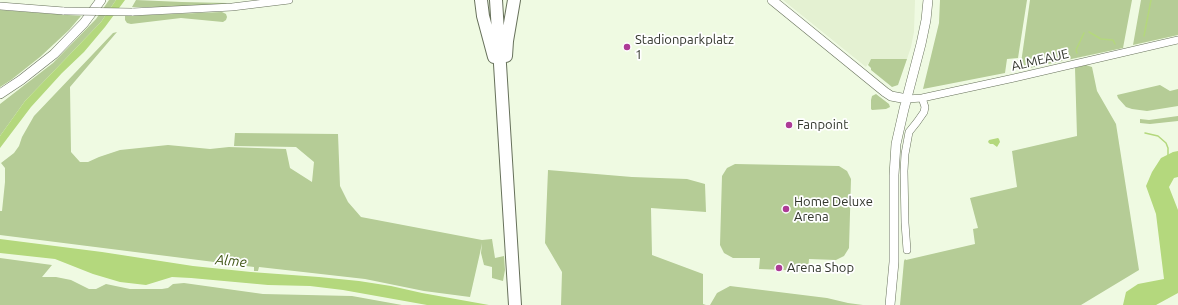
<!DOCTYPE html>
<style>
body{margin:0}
canvas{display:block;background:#effae2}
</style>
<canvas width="1178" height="305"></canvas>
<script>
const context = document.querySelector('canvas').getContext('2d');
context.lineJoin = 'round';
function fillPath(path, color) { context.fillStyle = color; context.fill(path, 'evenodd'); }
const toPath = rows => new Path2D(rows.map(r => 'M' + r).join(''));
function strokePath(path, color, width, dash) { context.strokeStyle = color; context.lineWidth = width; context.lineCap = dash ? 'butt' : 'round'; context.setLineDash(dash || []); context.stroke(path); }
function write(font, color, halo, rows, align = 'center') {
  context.font = font + ' Ubuntu,sans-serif'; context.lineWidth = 3.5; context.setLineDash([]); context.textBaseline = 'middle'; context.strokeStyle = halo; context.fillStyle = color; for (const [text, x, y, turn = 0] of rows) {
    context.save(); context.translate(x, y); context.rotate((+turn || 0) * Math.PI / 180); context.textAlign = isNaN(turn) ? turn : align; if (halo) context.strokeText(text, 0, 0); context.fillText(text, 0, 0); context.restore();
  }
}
const built = toPath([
 [783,0,915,0,914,32,911,47,907,59,871,59,866,67]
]);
const green = toPath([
 [109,0,116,0,101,22,25,101,0,136,0,104,53,63,96,19],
 [136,0,182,2,227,3,225,5,185,7,132,7],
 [940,0,1027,0,1018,58,1007,59,1005,73,923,89,939,23],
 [1030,0,1132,0,1123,48,1020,70],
 [1141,0,1178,0,1178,35,1133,45],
 [0,10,81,16,69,30,40,57,11,80,0,87],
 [222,12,226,14,227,17,226,20,223,22,181,18,131,24,127,23,125,20,125,16],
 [117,32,70,87,71,152,80,162,88,162,99,157,120,150,168,145,210,149,229,147,286,149,290,168,312,182,314,162,296,147,234,146,235,133,338,134,340,186,348,202,361,217,482,240,492,239,495,258,504,256,505,270,503,281,492,278,492,267,484,265,481,253,482,243,480,253,470,297,424,291,365,279,259,267,258,271,254,271,254,267,0,235,0,211,2,211,5,182,5,168,1,163,14,153,19,146,22,137,34,116,113,33],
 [871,59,907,59,898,85,892,87,871,70,871,68,868,65],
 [1086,65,1092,67,1097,91,1116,124,1139,270,1081,305,900,305,904,261,905,259,906,260,975,244,973,229,978,228,970,198,1017,187,1012,151,1077,136,1075,68],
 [1160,85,1170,91,1178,89,1178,106,1147,111,1132,109,1126,107,1118,98,1117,95],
 [876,94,889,104,890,107,886,109,872,110,871,109,871,100,872,96],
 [1178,116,1178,121,1150,124,1140,123,1140,119,1149,120],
 [735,164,839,166,847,171,851,179,849,248,844,256,836,260,809,259,808,271,759,269,760,258,733,258,724,253,720,245,722,176,727,168],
 [548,170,632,177,687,179,705,184,706,212,651,208,652,255,703,274,703,304,706,305,561,305,562,272,545,243],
 [0,258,52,265,42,277,56,277,71,280,89,289,96,289,106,284,130,289,162,289,168,288,173,284,184,283,263,294,352,296,402,305,0,305],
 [730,286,827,298,848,303,863,305,710,305,717,293]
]);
const water = toPath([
 [116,0,125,0,105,27,84,52,62,73,31,107,0,148,0,136,25,101,101,22],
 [998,138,999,139,1000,142,997,147,993,144,990,144,988,142,989,140],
 [1178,151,1178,177,1174,178,1169,187,1178,210,1178,293,1156,305,1123,305,1126,292,1138,284,1164,279,1156,214,1146,186,1152,172,1161,158,1173,152],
 [0,239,102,252,193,266,251,272,319,277,359,281,391,286,422,293,489,305,427,305,343,290,310,286,268,285,191,278,172,277,146,285,120,282,93,274,55,259,0,253]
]);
const stream = toPath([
 [1089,32,1101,39,1113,40,1115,44],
 [1144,36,1151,0],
 [1077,53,1076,50,1084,33],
 [1145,133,1158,136,1166,143,1168,148,1168,157]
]);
const street = toPath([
 [0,6,64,11],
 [132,12,232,7,289,0],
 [907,99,922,98,1014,78,1178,40],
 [907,250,905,223,904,171,905,154,909,132,917,122,924,112,925,107,922,98]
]);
const secondary = toPath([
 [772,0,885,92,891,96,907,99],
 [0,94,21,80,54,54,84,23,101,0],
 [890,305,894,262,894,175,896,144,904,109,921,44,926,20,928,0]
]);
const highway = toPath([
 [481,0,483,16,494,57],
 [496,0,515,305],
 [506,56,507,41,514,0]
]);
const streetBridge = toPath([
 [64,11,132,12]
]);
const markers = [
 [627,47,4,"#ad3b96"],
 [789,125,4,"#ad3b96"],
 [786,209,4,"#ad3b96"],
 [779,268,4,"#ad3b96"]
];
const poiNames = [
 ["Stadionparkplatz",635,40],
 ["1",635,55],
 ["Fanpoint",797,125],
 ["Home Deluxe",794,202],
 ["Arena",794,217],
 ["Arena Shop",787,268]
];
const streetNames = [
 ["ALMEAUE",1040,60,-13]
];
const waterNames = [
 ["Alme",231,261,5]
];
fillPath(built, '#e4f1d2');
fillPath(green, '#b5cc96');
fillPath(water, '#b4d87d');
strokePath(stream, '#b4d87d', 1.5);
strokePath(street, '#67715b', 8);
strokePath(secondary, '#67715b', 10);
strokePath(highway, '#67715b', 14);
strokePath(street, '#fff', 7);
strokePath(secondary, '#fff', 9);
strokePath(highway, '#fff', 12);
strokePath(streetBridge, '#67715b', 8, []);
strokePath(streetBridge, '#fff', 7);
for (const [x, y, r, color] of markers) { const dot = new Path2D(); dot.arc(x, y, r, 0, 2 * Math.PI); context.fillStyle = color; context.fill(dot); strokePath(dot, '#fff', 1.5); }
write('13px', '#32362c', '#fff', poiNames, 'left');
write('13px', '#32362c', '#fff', streetNames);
write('italic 14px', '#3e5414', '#fff', waterNames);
</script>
